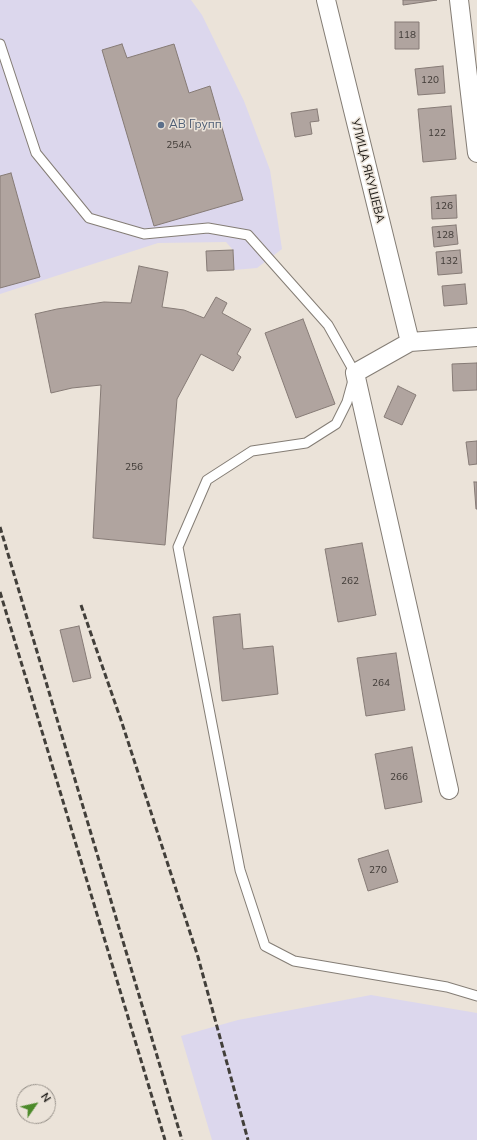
<!DOCTYPE html>
<meta charset="utf-8">
<style>
body{margin:0}
#map{position:relative;width:477px;height:1140px;overflow:hidden;background:#ebe3d9;font-family:"Nunito Sans",sans-serif}
canvas{display:block}
.north{position:absolute;left:16px;top:1084px;width:40px;height:40px;box-sizing:border-box;background:#ebe3d9;border:1px solid #97918a;border-radius:50%;rotate:56deg;font-size:11px;font-weight:700;line-height:16px;text-align:center;color:#191713}
.north::after{content:'';display:block;margin:auto;width:14px;height:18px;background:#4c8a2a;clip-path:polygon(50% 0,100% 100%,50% 72%,0 100%)}
</style>
<div id="map">
<canvas width="477" height="1140"></canvas>
<div class="north">N</div>
</div>
<script>
const context = document.querySelector('canvas').getContext('2d');
context.lineJoin = 'round';
function fillPath(path, color) { context.fillStyle = color; context.fill(path, 'evenodd'); }
const toPath = rows => new Path2D(rows.map(r => 'M' + r).join(''));
function strokePath(path, color, width, dash) { context.strokeStyle = color; context.lineWidth = width; context.lineCap = dash ? 'butt' : 'round'; context.setLineDash(dash || []); context.stroke(path); }
function write(font, color, halo, rows, align = 'center') {
  context.font = font + ' "Nunito Sans",sans-serif'; context.lineWidth = 3; context.setLineDash([]); context.textBaseline = 'middle'; context.strokeStyle = halo; context.fillStyle = color; for (const [text, x, y, turn = 0] of rows) {
    context.save(); context.translate(x, y); context.rotate((+turn || 0) * Math.PI / 180); context.textAlign = isNaN(turn) ? turn : align; if (halo) context.strokeText(text, 0, 0); context.fillText(text, 0, 0); context.restore();
  }
}
const industrial = toPath([
 [0,0,191,0,202,15,244,101,270,170,282,249,257,268,234,270,233,250,226,242,158,243,0,294],
 [371,995,477,1013,477,1140,212,1140,181,1036,238,1020]
]);
const building = toPath([
 [403,0,437,0,403,5,403,0],
 [395,22,419,22,419,49,395,49,395,22],
 [122,44,127,58,174,44,189,93,210,86,243,200,154,226,102,50,122,44],
 [443,66,445,93,418,95,415,69,443,66],
 [451,106,456,159,423,162,418,109,451,106],
 [317,109,319,121,310,122,312,134,295,137,291,113,317,109],
 [11,173,40,277,0,288,0,176,11,173],
 [456,195,457,218,432,219,431,197,456,195],
 [456,225,458,244,434,247,432,227,456,225],
 [233,250,234,270,207,271,206,251,233,250],
 [460,250,462,273,438,275,436,252,460,250],
 [139,266,168,272,162,307,184,310,204,318,216,297,227,303,222,313,251,329,237,354,241,357,233,371,201,354,177,399,165,545,93,538,101,385,72,388,51,393,35,314,57,309,104,302,131,303,139,266],
 [465,284,467,304,444,306,442,286,465,284],
 [303,319,335,404,296,418,265,333,303,319],
 [477,363,477,390,453,391,452,364,477,363],
 [398,386,416,395,402,425,384,417,398,386],
 [477,441,477,464,469,465,466,442,477,441],
 [474,482,477,482,477,509,476,509,474,482],
 [362,543,376,615,338,622,325,549,362,543],
 [240,614,243,649,273,646,278,694,222,701,213,617,240,614],
 [79,626,91,678,73,682,60,630,79,626],
 [396,653,405,710,366,716,357,658,396,653],
 [412,747,422,802,385,809,375,754,412,747],
 [388,850,398,882,368,891,358,859,388,850]
]);
const lane = toPath([
 [0,44,36,153,89,218,144,234,208,228,248,235,328,325,355,373,347,402,336,424,306,443,252,451,207,480,178,547,240,870,265,946,294,961,447,987,477,996]
]);
const street = toPath([
 [326,0,410,342],
 [459,0,477,153],
 [449,790,355,373,410,342,477,337]
]);
const rail = toPath([
 [0,527,182,1140],
 [0,592,165,1140],
 [81,605,121,720,198,957,248,1140]
]);
const markers = [
 [161,125,4,"#5c6f8a"]
];
const numberNames = [
 ["118",407,36],
 ["120",430,81],
 ["122",437,134],
 ["254А",179,146],
 ["126",444,207],
 ["128",445,236],
 ["132",449,262],
 ["256",134,468],
 ["262",350,582],
 ["264",381,684],
 ["266",399,778],
 ["270",378,871]
];
const serviceNames = [
 ["АВ Групп",169,125]
];
const streetNames = [
 ["УЛИЦА ЯКУШЕВА",367,171,76]
];
fillPath(industrial, '#dcd7ed');
fillPath(building, '#b0a49f');
strokePath(building, '#867b76', 1);
strokePath(lane, '#847d75', 11);
strokePath(street, '#847d75', 20);
strokePath(lane, '#fff', 9);
strokePath(street, '#fff', 18);
strokePath(rail, '#423f3a', 3, [6, 3]);
for (const [x, y, r, color] of markers) { const dot = new Path2D(); dot.arc(x, y, r, 0, 2 * Math.PI); context.fillStyle = color; context.fill(dot); strokePath(dot, '#ebe3d9', 1.5); }
write('10px', '#3f3a36', null, numberNames);
write('12px', '#4e5e75', '#ebe3d9', serviceNames, 'left');
write('12px', '#191713', '#ebe3d9', streetNames);
</script>
